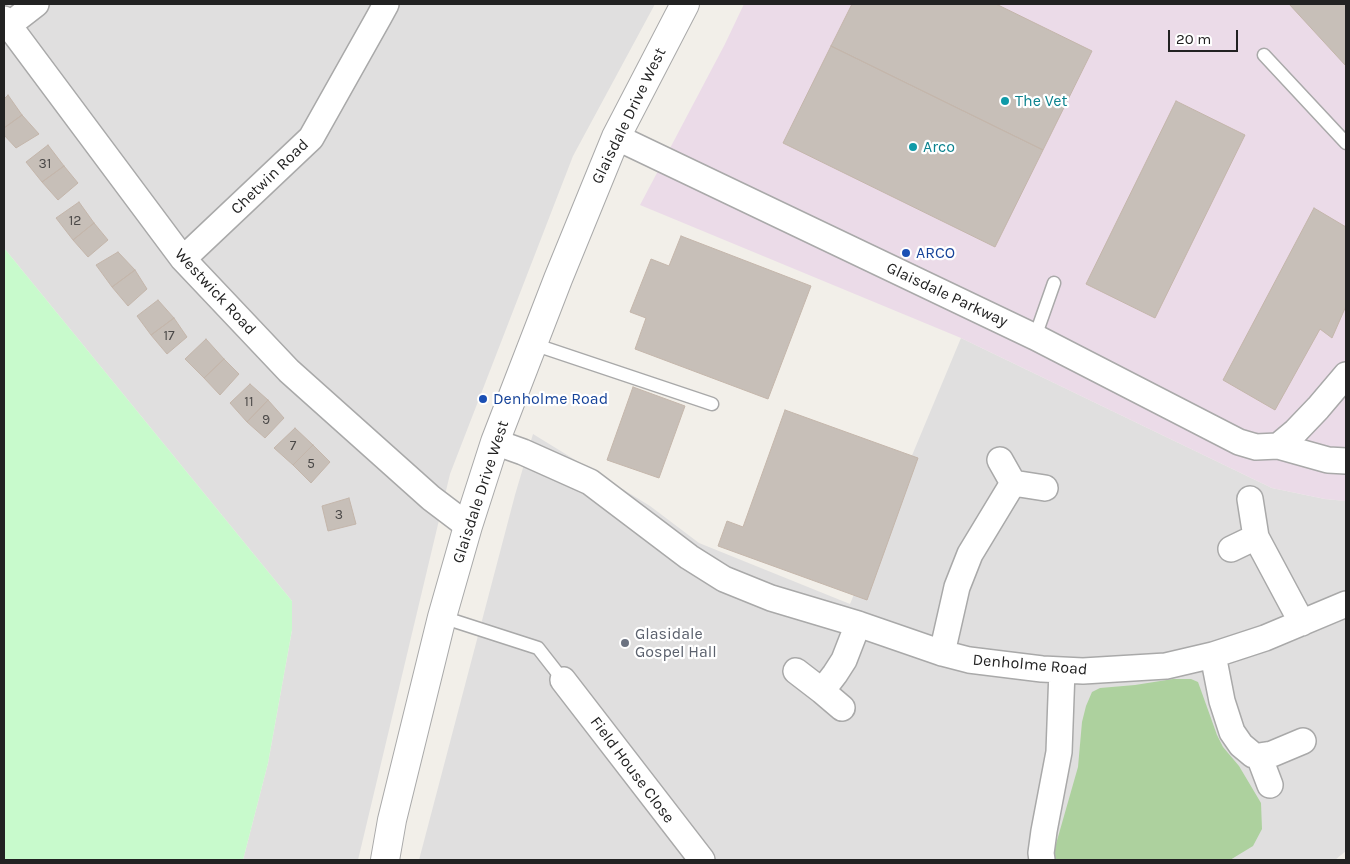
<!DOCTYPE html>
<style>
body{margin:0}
#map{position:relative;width:1350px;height:864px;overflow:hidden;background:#f2efe9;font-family:Karla,sans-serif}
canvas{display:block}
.frame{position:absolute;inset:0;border:5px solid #222;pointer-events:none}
.scale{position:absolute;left:1168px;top:30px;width:70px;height:22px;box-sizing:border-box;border:2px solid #222;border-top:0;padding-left:6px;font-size:15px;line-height:18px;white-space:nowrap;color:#222;-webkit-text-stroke:4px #fff;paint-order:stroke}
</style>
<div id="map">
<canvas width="1350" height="864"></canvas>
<div class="frame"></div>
<div class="scale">20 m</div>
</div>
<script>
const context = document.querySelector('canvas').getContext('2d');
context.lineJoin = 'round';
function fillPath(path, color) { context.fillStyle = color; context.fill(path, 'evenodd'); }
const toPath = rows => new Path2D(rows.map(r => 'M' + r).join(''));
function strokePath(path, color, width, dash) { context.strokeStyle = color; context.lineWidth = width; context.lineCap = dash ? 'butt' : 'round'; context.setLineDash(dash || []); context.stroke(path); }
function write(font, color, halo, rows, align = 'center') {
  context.font = font + ' Karla,sans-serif'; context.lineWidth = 4.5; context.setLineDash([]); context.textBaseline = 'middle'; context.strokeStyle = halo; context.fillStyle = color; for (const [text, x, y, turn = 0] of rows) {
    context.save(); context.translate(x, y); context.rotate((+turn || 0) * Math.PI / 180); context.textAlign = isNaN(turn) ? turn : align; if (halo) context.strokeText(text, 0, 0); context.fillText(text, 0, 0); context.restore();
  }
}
const residential = toPath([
 [4,4,655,4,573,156,450,474,358,860,243,860,268,763,292,630,292,601,4,248],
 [961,338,1272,488,1325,499,1346,501,1346,851,1335,860,419,860,515,495,533,434,650,506,699,543,850,604]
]);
const industrial = toPath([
 [744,4,1346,4,1346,501,1325,499,1272,488,961,338,640,205,725,44]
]);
const forest = toPath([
 [1173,679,1191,679,1198,682,1217,735,1223,747,1239,766,1261,803,1262,829,1253,846,1230,860,1055,860,1054,851,1078,767,1082,722,1086,706,1092,692,1100,688,1135,685]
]);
const park = toPath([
 [4,248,292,601,292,630,268,763,243,860,4,860]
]);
const building = toPath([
 [852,4,996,4,1092,51,1043,150,831,46,852,4],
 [1289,4,1346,4,1346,66,1289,4],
 [831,46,1043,150,995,247,783,143,831,46],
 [8,95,22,115,4,128,4,99,8,95],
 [1176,101,1245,135,1155,318,1086,284,1176,101],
 [22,115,39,134,16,148,4,135,4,128,22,115],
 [48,145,64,166,42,182,26,162,48,145],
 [64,166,78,183,58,200,42,182,64,166],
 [79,202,94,223,73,240,56,218,79,202],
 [1314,208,1346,227,1346,306,1332,338,1320,329,1275,410,1223,380,1314,208],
 [94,223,108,240,88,257,73,240,94,223],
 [681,236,811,286,768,399,635,349,646,318,630,312,651,259,669,266,681,236],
 [118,252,135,270,112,287,96,265,118,252],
 [135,270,147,289,128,306,112,287,135,270],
 [158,300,174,318,151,335,137,316,158,300],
 [174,318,187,337,167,354,151,335,174,318],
 [206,339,224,359,204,378,185,359,206,339],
 [224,359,239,374,220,395,204,378,224,359],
 [250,384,268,400,247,422,230,403,250,384],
 [633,387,685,406,659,478,607,460,633,387],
 [268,400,284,418,265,438,247,422,268,400],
 [785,410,918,458,867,600,718,546,727,521,743,527,785,410],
 [295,428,313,445,293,465,274,448,295,428],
 [313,445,330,462,311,483,293,465,313,445],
 [349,498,356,524,328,531,322,506,349,498]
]);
const service = toPath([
 [1264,55,1346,143],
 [1035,337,1054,283],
 [533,344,712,404],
 [442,617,538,648,563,680]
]);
const minor = toPath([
 [4,19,183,259,289,371,431,498,468,526],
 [9,25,36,4],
 [616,137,1035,337,1239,442,1256,447,1278,446,1296,431,1318,408,1346,375],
 [183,259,311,138,379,17,386,4],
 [495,442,523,452,590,482,689,557,724,579,771,598,858,624,942,653,969,660,1042,669,1083,671,1166,666,1213,655,1265,638,1346,604],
 [1278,446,1328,460,1346,461],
 [1000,460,1013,483,1045,488],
 [1250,499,1256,537,1302,623],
 [1231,549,1256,537],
 [942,653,957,587,970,554,1013,483],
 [1213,655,1222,701,1232,732,1241,745,1253,755,1259,756,1272,754,1303,741],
 [796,671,822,691,842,708],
 [563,680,702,860],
 [822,691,835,674,844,660,858,624],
 [1259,756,1270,785],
 [1042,860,1041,853,1044,831,1059,752,1062,670]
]);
const tertiary = toPath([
 [385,860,392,820,442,617,468,526,495,442,558,279,616,137,685,4]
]);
const markers = [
 [1005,101,5,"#0f9aa8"],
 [913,147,5,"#0f9aa8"],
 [906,253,5,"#1a4fb4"],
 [483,399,5,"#1a4fb4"],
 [625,643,5,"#6b7280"]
];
const numberNames = [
 ["31",45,164],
 ["12",75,221],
 ["17",169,336],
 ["11",249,402],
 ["9",266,420],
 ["7",293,446],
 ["5",311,464],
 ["3",339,515]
];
const cultureNames = [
 ["The Vet",1015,101],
 ["Arco",923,147]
];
const streetNames = [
 ["Glaisdale Drive West",629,116,-64],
 ["Chetwin Road",270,177,-44],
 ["Westwick Road",215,292,47],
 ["Glaisdale Parkway",947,295,25],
 ["Glaisdale Drive West",481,492,-72],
 ["Denholme Road",1030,665,5],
 ["Field House Close",632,770,53]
];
const transitNames = [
 ["ARCO",916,253],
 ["Denholme Road",493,399]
];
const worshipNames = [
 ["Glasidale",635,634],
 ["Gospel Hall",635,652]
];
fillPath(residential, '#e0dfdf');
fillPath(industrial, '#ebdbe8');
fillPath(forest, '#add19e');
fillPath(park, '#c8facc');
fillPath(building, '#c7bfb8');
strokePath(building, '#c4b6ab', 1);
strokePath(service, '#a9a9a9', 15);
strokePath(minor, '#a9a9a9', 28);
strokePath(tertiary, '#a9a9a9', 30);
strokePath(service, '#fff', 12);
strokePath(minor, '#fff', 25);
strokePath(tertiary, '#fff', 28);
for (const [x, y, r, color] of markers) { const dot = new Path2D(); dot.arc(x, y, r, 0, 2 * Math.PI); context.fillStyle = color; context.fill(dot); strokePath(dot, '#fff', 2); }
write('14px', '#4b4948', null, numberNames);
write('16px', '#0d838f', '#fff', cultureNames, 'left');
write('16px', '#222', '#fff', streetNames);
write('16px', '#164399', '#fff', transitNames, 'left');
write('16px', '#5b616d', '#fff', worshipNames, 'left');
</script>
